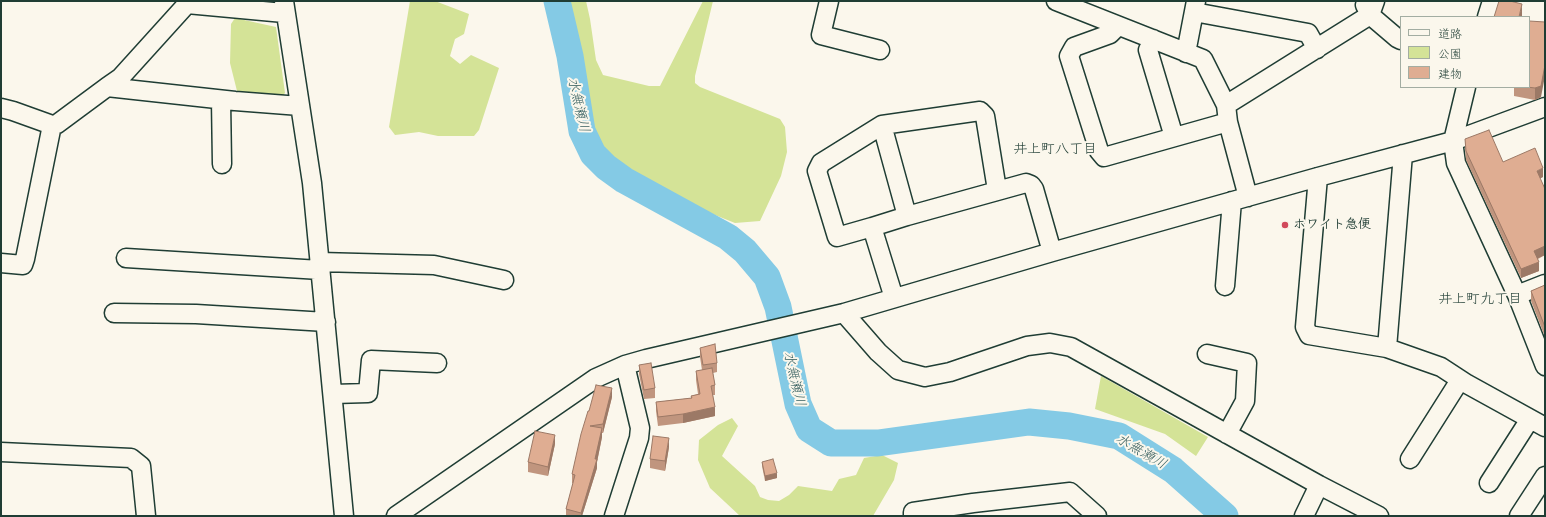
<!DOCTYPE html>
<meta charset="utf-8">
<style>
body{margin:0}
#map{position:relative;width:1546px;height:517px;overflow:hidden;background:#fbf7ec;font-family:Itim,"Klee One",sans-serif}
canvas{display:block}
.frame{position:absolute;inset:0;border:2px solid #1f3d34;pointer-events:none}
.legend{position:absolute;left:1400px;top:16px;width:130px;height:72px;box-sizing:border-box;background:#fbf7ec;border:1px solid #a3ada2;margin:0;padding:5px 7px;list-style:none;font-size:12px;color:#1f3d34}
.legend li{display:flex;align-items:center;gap:8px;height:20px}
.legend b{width:20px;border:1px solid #a3ada2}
</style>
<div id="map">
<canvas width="1546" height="517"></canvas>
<div class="frame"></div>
<ul class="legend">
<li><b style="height:5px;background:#fbf7ec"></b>道路</li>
<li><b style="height:11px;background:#d4e397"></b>公園</li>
<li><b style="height:11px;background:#dfad92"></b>建物</li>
</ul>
</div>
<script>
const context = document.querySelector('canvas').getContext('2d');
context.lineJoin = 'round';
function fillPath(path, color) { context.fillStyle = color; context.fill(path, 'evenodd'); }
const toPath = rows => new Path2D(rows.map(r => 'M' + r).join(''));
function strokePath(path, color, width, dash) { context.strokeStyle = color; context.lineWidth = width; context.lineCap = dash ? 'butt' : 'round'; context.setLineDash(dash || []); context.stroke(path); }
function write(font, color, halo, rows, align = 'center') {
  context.font = font + ' Itim,"Klee One",sans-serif'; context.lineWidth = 4; context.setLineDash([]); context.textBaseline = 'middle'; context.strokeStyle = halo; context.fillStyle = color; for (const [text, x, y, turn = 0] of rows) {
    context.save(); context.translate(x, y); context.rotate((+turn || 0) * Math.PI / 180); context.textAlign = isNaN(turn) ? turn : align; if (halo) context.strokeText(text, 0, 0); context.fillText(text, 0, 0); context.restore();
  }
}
const green = toPath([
 [410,1,435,1,469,14,464,34,455,39,450,56,460,64,471,55,499,68,479,130,474,136,438,136,419,132,395,135,389,127],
 [563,1,586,1,590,19,596,60,603,75,649,86,660,86,703,1,713,1,695,76,695,83,700,87,780,119,785,127,787,152,781,176,760,221,735,223,685,203,644,182,603,157,589,130],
 [235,18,276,27,285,93,279,100,238,95,230,63,231,24],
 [1101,376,1208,437,1196,456,1165,434,1095,409],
 [732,418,738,426,722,456,755,486,760,497,768,500,779,501,789,495,798,486,832,491,839,479,856,475,864,458,882,455,898,463,894,480,873,516,740,516,710,488,698,460,699,440,718,425]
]);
const river = toPath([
 [557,1,570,56,582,131,593,154,606,167,624,180,728,237,745,251,767,277,778,307,798,404,809,429,831,443,878,443,1029,422,1069,426,1119,436,1173,470,1225,516]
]);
const minor = toPath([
 [284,1,312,183,344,516],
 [829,1,821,35,880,50],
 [1056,1,1203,59,1226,105,1228,122,1248,197],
 [1365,5,1370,15,1397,38,1401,40],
 [1194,12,1308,33,1317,49],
 [1487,17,1492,1],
 [1118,26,1110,34,1074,47,1069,56,1099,151,1104,157,1228,122],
 [1153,39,1148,50,1174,137],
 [1186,53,1196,1],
 [107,87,120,78,187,4,284,13],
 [1466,87,1453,141,1456,163,1517,295,1545,366],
 [221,100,222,164],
 [1226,105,1370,15,1375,1],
 [1,108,13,111,52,125,57,124,107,87,235,101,300,106],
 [882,125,907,216],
 [1318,177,1305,327,1309,335,1387,348,1441,367,1467,384,1545,427],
 [872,227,837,237,817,171,821,163,882,125,980,111,985,116,997,190],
 [126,258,320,270],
 [320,262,434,265,504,280],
 [1,263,23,265,25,259,52,125],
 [1225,286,1232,201],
 [1517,295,1545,284],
 [894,298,872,227,907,216,1026,183,1031,185,1034,189,1052,252],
 [114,313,196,314,326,322],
 [844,313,878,352,898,370,925,377,950,372,1027,346,1050,343,1071,347,1319,485,1379,516],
 [1387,348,1403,154],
 [1207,354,1247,363,1245,401,1227,434],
 [333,394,368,393,371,360,437,363],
 [1,452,131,458,141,466,146,516],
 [1410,459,1460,380],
 [1489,483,1530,419],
 [396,516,596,378,625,365,646,359,844,313,1052,252,1318,177,1453,141,1545,107],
 [614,516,639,438,640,428,625,365],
 [913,516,913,512,973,503,1070,492,1097,516],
 [1304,516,1319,485],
 [1519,516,1545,476]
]);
const wall = toPath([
 [1529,21,1541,97,1535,100,1514,96,1514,87,1529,87],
 [1465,139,1503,162,1543,177,1540,178,1545,255,1538,259,1539,271,1521,278,1466,160,1465,148],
 [1545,285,1545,337,1531,301,1531,291],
 [700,348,717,363,717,372,713,373,715,385,715,395,713,395,715,416,683,423,658,426,656,411,656,402,691,398,691,396,698,394,696,380,696,371,702,370,700,357],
 [639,365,655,388,655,398,644,399,639,374],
 [612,397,603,433,602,433,602,437,597,462,597,468,582,516,566,516,566,509,573,483,572,483,572,474,589,411],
 [555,444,548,476,528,472,528,462],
 [669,447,665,471,650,468,650,459],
 [762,462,777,478,765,481,762,466]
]);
const shadedWall = toPath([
 [1522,4,1522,17,1519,17],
 [1545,65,1545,76,1541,97,1535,100,1535,88],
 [1543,168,1543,177,1537,180,1537,171],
 [1545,246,1545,255,1534,260,1534,251],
 [1539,262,1539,271,1521,278,1521,269],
 [612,388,612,397,603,433,603,424],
 [715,407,715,416,683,423,683,414],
 [602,428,602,437,597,462,597,468,582,516,581,516,581,513],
 [555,435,555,444,548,476,548,467],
 [669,438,669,447,665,471,665,461],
 [777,473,777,478,765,481,765,476]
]);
const building = toPath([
 [1499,1,1510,1,1522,4,1519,17,1494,17,1499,1],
 [1529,21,1545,22,1545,65,1541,86,1535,88,1527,87,1529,87,1529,21],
 [1489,130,1503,162,1535,148,1543,168,1537,171,1545,189,1545,246,1534,251,1539,262,1521,269,1466,151,1465,139,1489,130],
 [1545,285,1545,327,1531,291,1545,285],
 [715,344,717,363,703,365,700,348,715,344],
 [651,363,655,388,644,390,639,365,651,363],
 [712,368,715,385,711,386,715,407,683,414,658,417,656,402,692,398,691,396,700,394,696,371,712,368],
 [596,385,612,388,603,424,590,426,602,428,595,459,597,459,581,513,566,509,575,475,572,474,581,434,588,411,589,411,596,385],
 [535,431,555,435,548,467,528,462,535,431],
 [653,436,669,438,665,461,650,459,653,436],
 [773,459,777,473,765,476,762,462,773,459]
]);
const markers = [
 [1285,225,4,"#d1495b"]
];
const poiNames = [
 ["ホワイト急便",1293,225]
];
const waterNames = [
 ["水無瀬川",578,105,77],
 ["水無瀬川",794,379,77],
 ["水無瀬川",1141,452,30]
];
const neighbourhoodNames = [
 ["井上町八丁目",1055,149],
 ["井上町九丁目",1480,299]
];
fillPath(green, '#d4e397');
strokePath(river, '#84cae5', 27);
strokePath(minor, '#1f3d34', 21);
strokePath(minor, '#fbf7ec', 18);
fillPath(wall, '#c0957e');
fillPath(shadedWall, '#9c7966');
fillPath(building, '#dfad92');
strokePath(building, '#9c7966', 1);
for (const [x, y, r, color] of markers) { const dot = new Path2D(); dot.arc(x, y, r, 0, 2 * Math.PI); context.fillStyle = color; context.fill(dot); strokePath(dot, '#fbf7ec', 1.5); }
write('bold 13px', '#1f3d34', '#fbf7ec', poiNames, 'left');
write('italic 14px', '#386060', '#fbf7ec', waterNames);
write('14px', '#1f3d34', '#fbf7ec', neighbourhoodNames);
</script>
